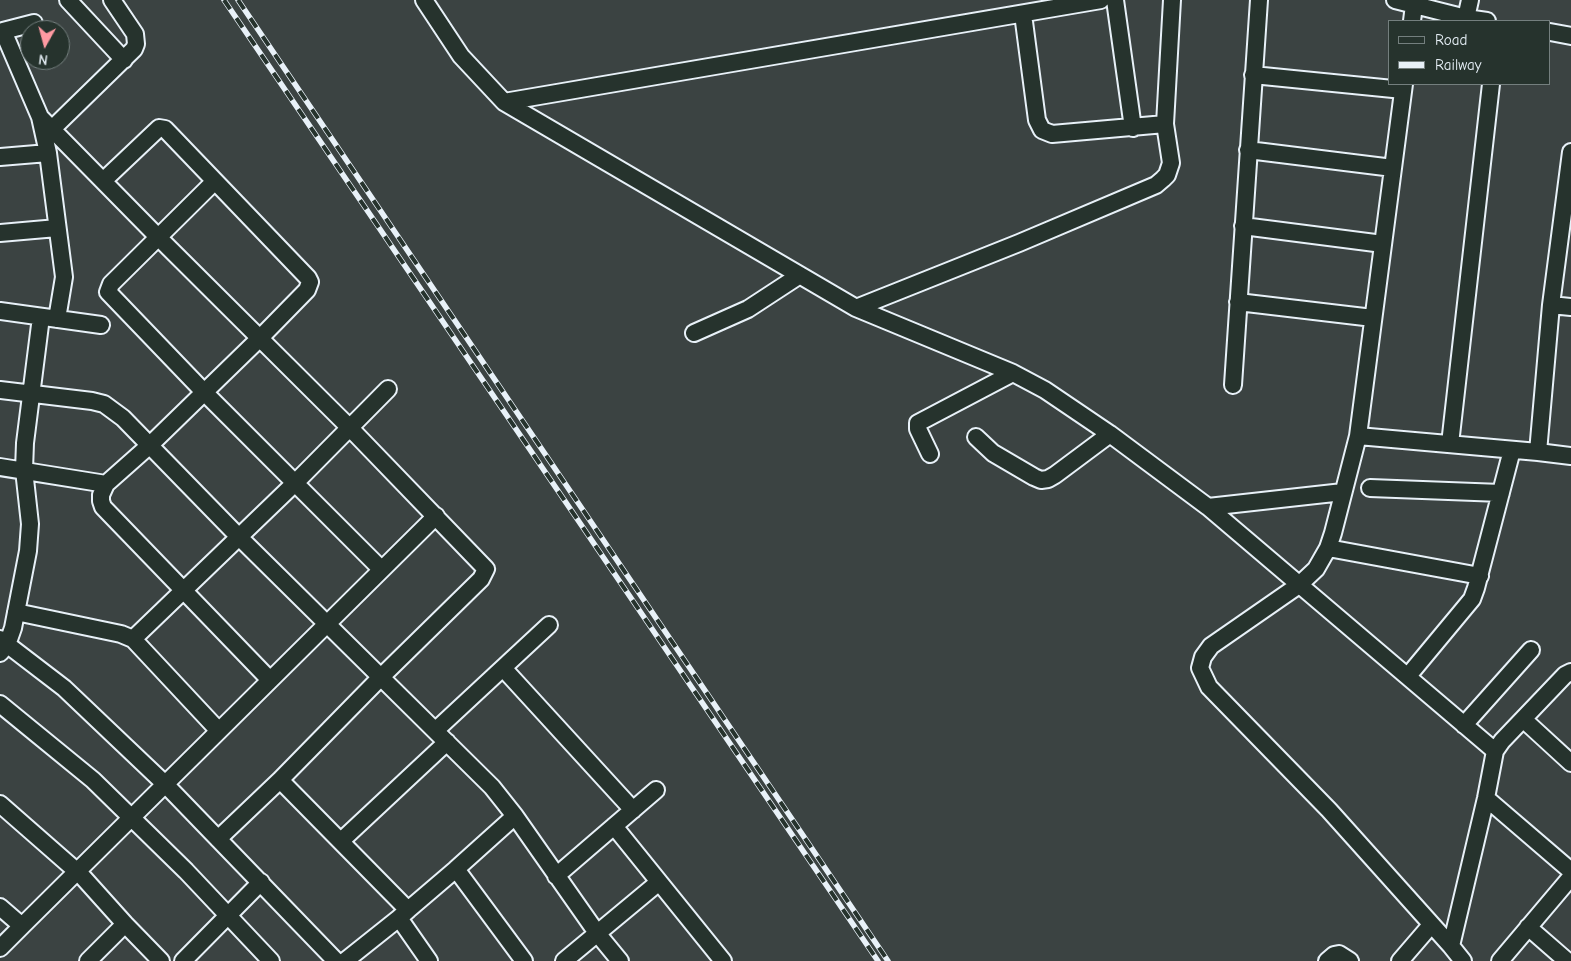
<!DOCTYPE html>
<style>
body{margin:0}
#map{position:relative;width:1571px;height:961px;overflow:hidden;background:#3b4342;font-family:"Comic Neue",sans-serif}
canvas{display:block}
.legend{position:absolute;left:1388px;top:20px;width:162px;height:65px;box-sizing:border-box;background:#26332d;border:1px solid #747f7e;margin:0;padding:6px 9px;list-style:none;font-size:15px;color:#e8f1f8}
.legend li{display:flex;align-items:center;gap:10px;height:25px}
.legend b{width:25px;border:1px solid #747f7e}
.north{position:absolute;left:20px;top:20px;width:50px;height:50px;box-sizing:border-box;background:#26332d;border:1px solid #747f7e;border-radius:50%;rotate:187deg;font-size:14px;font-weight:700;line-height:20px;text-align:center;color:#e8f1f8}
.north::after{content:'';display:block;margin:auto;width:18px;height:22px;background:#ff9aa2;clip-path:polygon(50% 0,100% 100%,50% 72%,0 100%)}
</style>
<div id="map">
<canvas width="1571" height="961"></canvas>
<ul class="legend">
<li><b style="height:6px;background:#26332d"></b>Road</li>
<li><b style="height:6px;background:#e8f1f8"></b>Railway</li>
</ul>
<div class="north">N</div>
</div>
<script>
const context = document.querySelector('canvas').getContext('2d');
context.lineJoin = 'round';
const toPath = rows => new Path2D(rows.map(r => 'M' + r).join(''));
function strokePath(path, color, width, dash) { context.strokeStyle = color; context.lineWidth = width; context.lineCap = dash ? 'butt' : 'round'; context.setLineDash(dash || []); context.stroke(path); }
const minor = toPath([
 [68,0,124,60],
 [424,0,461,56,504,102,856,308,1013,373,1045,390,1110,434,1208,507,1495,751],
 [1115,0,1133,128],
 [1395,0,1466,18,1487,21],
 [1023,14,1037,120,1042,130,1052,134,1165,124],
 [1466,18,1470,0],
 [1412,21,1414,5],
 [34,23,3,31,40,117,48,153,64,277,57,319],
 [1550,32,1571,36],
 [1253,75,1403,90],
 [504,102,1101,0],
 [40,117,158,237,349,427,486,569,481,579,381,677,280,780,218,839],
 [52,129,134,49,136,44,135,34,112,0],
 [1248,150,1393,168],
 [0,157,48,153],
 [103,181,159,128,165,129,308,278,310,282,307,290,260,338,150,445,106,484,101,495,101,501,103,507,270,680],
 [214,182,111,284,108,292,204,392,381,569],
 [1243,226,1383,244],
 [0,233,57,228],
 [1238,302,1373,318],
 [1551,305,1571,307],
 [856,308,1019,243,1156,185,1163,179,1167,175,1171,163,1165,124,1172,0],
 [0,311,101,325],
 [694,333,748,309,800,275],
 [1233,385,1259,0],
 [0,390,92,401,104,404,123,418,239,537,492,787,515,816,597,933,620,961],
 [1358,436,1404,84],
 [976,437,993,453,1034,477,1041,480,1048,479,1055,475,1110,434],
 [1450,444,1491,84],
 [1538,452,1571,456],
 [930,454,918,429,918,423,1013,373],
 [0,467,106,484],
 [1370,488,1501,493],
 [1208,507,1343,492],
 [1328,548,1480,576],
 [16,612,121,634,133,639,295,483,388,389],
 [0,639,64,688,165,784,336,961],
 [133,639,219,731],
 [0,653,7,645,13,628,28,551,30,524,24,470,25,443,41,317],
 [503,668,633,810],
 [1408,676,1472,599,1476,588,1512,450],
 [0,704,93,780,186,871,271,961],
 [1523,719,1571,763],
 [1464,725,1531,650],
 [436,730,549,625],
 [280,780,408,910,399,918,429,961],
 [1486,798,1571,871],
 [0,804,81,875,125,924,161,961],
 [614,826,723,961],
 [341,841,447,742],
 [456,869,515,816],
 [556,876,656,790],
 [0,907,22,926,436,516],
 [408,910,456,869,524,961],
 [1528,927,1567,961],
 [1451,946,1329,810,1209,687,1200,668,1203,657,1211,646,1299,585,1316,569,1328,548,1333,533,1358,436,1538,452,1551,305,1571,152],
 [0,948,22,926],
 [88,961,125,924],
 [183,961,261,882],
 [345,961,399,918],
 [564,961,659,882],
 [1327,961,1334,955,1339,954,1350,961],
 [1400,961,1431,925],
 [1463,961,1451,946,1486,798,1495,751,1502,741,1565,675,1571,672],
 [1500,961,1571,877]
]);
const rail = toPath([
 [224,0,878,961],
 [238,0,888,961]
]);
strokePath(minor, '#e8f1f8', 20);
strokePath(minor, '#26332d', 16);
strokePath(rail, '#e8f1f8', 5.5);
strokePath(rail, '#26332d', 4, [11]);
</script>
